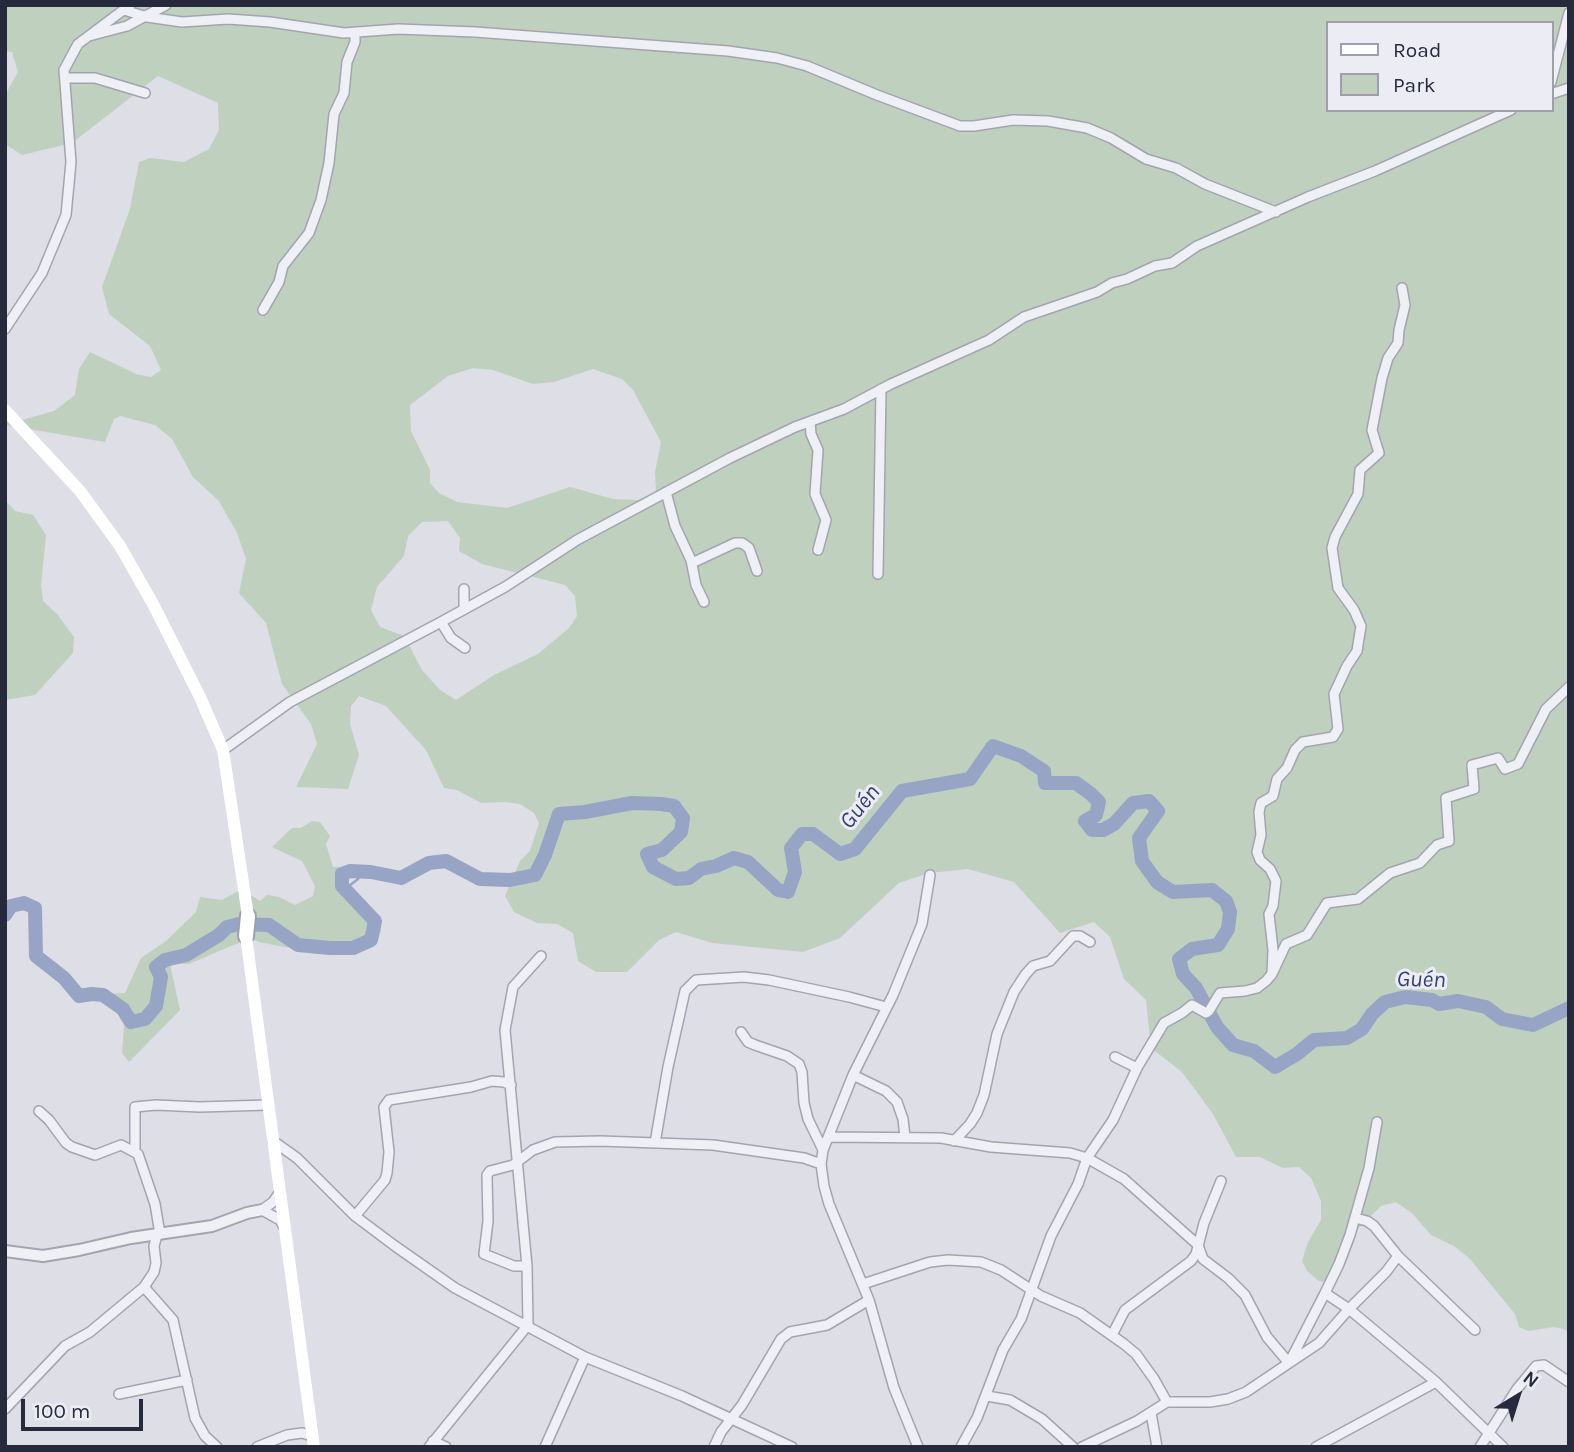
<!DOCTYPE html>
<meta charset="utf-8">
<style>
body{margin:0}
#map{position:relative;width:1574px;height:1452px;overflow:hidden;background:#dddee6;font-family:Karla,sans-serif}
canvas{display:block}
.frame{position:absolute;inset:0;border:7px solid #272a3c;pointer-events:none}
.legend{position:absolute;left:1326px;top:21px;width:228px;height:91px;box-sizing:border-box;background:#ecedf4;border:2px solid #9d9faa;margin:0;padding:9px 12px;list-style:none;font-size:21px;color:#272a3c}
.legend li{display:flex;align-items:center;gap:14px;height:35px}
.legend b{width:35px;border:2px solid #9d9faa}
.north{position:absolute;left:1483px;top:1361px;width:70px;height:70px;-webkit-text-stroke:5px #ecedf4;paint-order:stroke;rotate:38deg;font-size:19px;font-weight:700;line-height:28px;text-align:center;color:#272a3c}
.north::after{content:'';display:block;margin:auto;width:24px;height:32px;background:#272a3c;clip-path:polygon(50% 0,100% 100%,50% 72%,0 100%)}
.scale{position:absolute;left:21px;top:1399px;width:122px;height:32px;box-sizing:border-box;border:4px solid #272a3c;border-top:0;padding-left:9px;font-size:21px;line-height:24px;white-space:nowrap;color:#272a3c;-webkit-text-stroke:5px #ecedf4;paint-order:stroke}
</style>
<div id="map">
<canvas width="1574" height="1452"></canvas>
<div class="frame"></div>
<ul class="legend">
<li><b style="height:9px;background:#fff"></b>Road</li>
<li><b style="height:19px;background:#bfd0be"></b>Park</li>
</ul>
<div class="north">N</div>
<div class="scale">100 m</div>
</div>
<script>
const context = document.querySelector('canvas').getContext('2d');
context.lineJoin = 'round';
function fillPath(path, color) { context.fillStyle = color; context.fill(path, 'evenodd'); }
const toPath = rows => new Path2D(rows.map(r => 'M' + r).join(''));
function strokePath(path, color, width, dash) { context.strokeStyle = color; context.lineWidth = width; context.lineCap = dash ? 'butt' : 'round'; context.setLineDash(dash || []); context.stroke(path); }
function write(font, color, halo, rows, align = 'center') {
  context.font = font + ' Karla,sans-serif'; context.lineWidth = 6; context.setLineDash([]); context.textBaseline = 'middle'; context.strokeStyle = halo; context.fillStyle = color; for (const [text, x, y, turn = 0] of rows) {
    context.save(); context.translate(x, y); context.rotate((+turn || 0) * Math.PI / 180); context.textAlign = isNaN(turn) ? turn : align; if (halo) context.strokeText(text, 0, 0); context.fillText(text, 0, 0); context.restore();
  }
}
const green = toPath([
 [5,5,1569,5,1569,1333,1564,1329,1554,1327,1528,1331,1519,1327,1515,1314,1469,1258,1454,1246,1431,1235,1412,1213,1396,1202,1381,1206,1355,1231,1329,1283,1319,1281,1307,1271,1302,1261,1308,1242,1321,1220,1321,1201,1311,1178,1299,1167,1283,1168,1260,1157,1236,1157,1213,1114,1182,1072,1151,1048,1146,1000,1124,979,1110,937,1094,922,1060,933,1014,882,968,869,929,873,899,883,840,938,803,952,712,943,676,932,659,940,627,972,596,972,578,961,573,933,557,924,537,923,514,912,505,896,520,861,530,851,539,823,534,813,520,804,504,802,481,803,457,790,444,788,426,750,386,706,359,696,351,706,350,724,359,755,348,789,296,787,317,744,311,724,282,684,266,623,239,593,246,559,237,533,219,501,193,477,172,439,155,425,120,416,114,419,105,442,5,425,5,416,22,420,54,411,75,395,79,369,90,352,136,374,151,377,161,370,150,346,109,314,102,287,130,209,139,162,150,158,184,162,209,149,219,130,218,103,158,76,72,143,22,155,5,144,5,95,18,72,12,52,5,51],
 [1327,23,1551,23,1551,110,1327,110],
 [473,368,493,370,533,384,554,382,593,369,622,379,633,390,661,442,655,472,656,492,638,500,613,499,570,487,507,508,457,502,439,493,430,483,430,470,411,431,410,405,448,376],
 [448,521,460,538,459,551,482,564,565,585,575,596,577,616,569,628,538,654,494,675,456,700,440,690,422,670,404,636,380,627,371,610,377,587,404,556,408,536,422,522],
 [5,500,15,511,33,515,46,535,41,585,43,601,58,615,74,637,73,653,35,695,5,700],
 [312,821,320,822,330,836,326,844,333,867,341,867,351,888,380,920,381,933,364,936,353,944,320,954,259,942,250,938,189,964,170,964,180,1010,129,1062,122,1053,124,1026,107,994,125,993,141,958,166,941,196,912,200,897,222,900,242,889,260,901,267,895,279,897,295,905,313,896,315,886,302,861,272,847,292,828,301,828]
]);
const stream = toPath([
 [342,886,349,886,358,879,362,872]
]);
const river = toPath([
 [5,915,11,906,24,903,35,908,36,956,64,978,79,996,92,994,103,995,123,1009,131,1022,145,1019,156,1006,161,977,156,967,165,960,186,955,219,935,227,927,239,924,269,925,298,945,330,948,353,948,371,940,375,921,342,886,342,874,350,871,371,872,401,878,429,863,446,861,480,879,510,880,535,875,545,855,559,814,585,812,632,803,661,804,674,806,683,818,681,832,662,850,647,854,653,867,676,879,689,878,701,869,716,866,734,858,748,862,778,890,788,892,795,872,791,848,802,834,813,834,840,854,855,849,902,791,970,779,993,746,1021,756,1044,771,1045,783,1076,783,1091,794,1099,802,1096,815,1085,821,1092,830,1103,830,1114,824,1133,803,1149,801,1158,811,1139,838,1142,861,1157,882,1173,892,1212,890,1226,901,1230,912,1228,929,1218,945,1192,949,1179,959,1183,974,1196,988,1217,1027,1233,1045,1254,1051,1275,1067,1297,1054,1314,1040,1347,1038,1362,1029,1372,1014,1385,1002,1405,997,1432,1000,1439,1004,1458,1001,1486,1007,1502,1019,1533,1025,1569,1008]
]);
const minor = toPath([
 [124,10,147,17,182,22,228,19,270,22,344,33,398,29,475,32,728,51,777,58,807,66,877,95,960,126,974,126,1013,120,1048,121,1087,128,1111,138,1146,159,1176,168,1205,184,1276,212],
 [89,36,127,26,166,5],
 [65,78,95,78,145,93],
 [1551,82,1569,13],
 [1551,94,1569,88],
 [263,310,279,282,283,266,309,233,321,200,329,163,334,114,344,93,347,62,355,42,355,33],
 [5,329,42,273,66,215,71,162,64,70,78,44,130,5],
 [810,422,811,434,818,450,815,494,826,520,818,550],
 [666,492,675,526,691,560,696,585,704,602],
 [692,563,735,543,742,543,749,548,757,571],
 [878,574,881,389],
 [464,609,464,589],
 [441,622,451,638,465,648],
 [223,750,290,702,441,622,505,587,577,540,730,458,795,427,844,409,891,384,989,340,1024,317,1097,292,1112,283,1127,279,1155,266,1172,263,1197,246,1308,197,1375,171,1511,110],
 [1272,974,1273,950,1269,914,1273,906,1276,881,1270,869,1260,860,1257,852,1261,835,1259,812,1261,803,1273,796,1277,779,1287,768,1295,750,1303,742,1333,737,1338,729,1334,694,1347,666,1357,651,1361,626,1354,610,1338,588,1332,548,1335,537,1358,494,1360,470,1379,453,1372,430,1382,378,1388,358,1398,343,1399,330,1405,305,1402,288],
 [741,1032,748,1042,755,1045,787,1056,799,1064,802,1072,804,1103,808,1119,823,1150],
 [1115,1057,1137,1068,1113,1120,1087,1158,1124,1179,1198,1245,1203,1259,1228,1278,1245,1295,1267,1337,1289,1363,1246,1392,1228,1399,1210,1402,1167,1402],
 [1137,1068,1164,1023,1182,1013,1192,1005,1206,1013,1209,1011,1220,993,1245,991,1257,988,1266,981,1272,974,1286,944,1307,935,1327,903,1358,899,1390,873,1420,863,1437,845,1449,841,1446,798,1474,789,1472,765,1498,758,1505,769,1518,764,1546,709,1569,687],
 [853,1075,886,1091,897,1102,903,1119,905,1137],
 [39,1111,49,1120,66,1143,72,1147,95,1155,121,1145,138,1154,155,1204,160,1234],
 [828,1137,941,1138,991,1147,1070,1153,1087,1158,1078,1184,1051,1236,1021,1319,1003,1350,977,1418,961,1447],
 [273,1141,297,1158,355,1216,395,1246,455,1288,585,1357,545,1447],
 [954,1141,970,1124,977,1113,984,1095,997,1034,1014,992,1025,975,1033,966,1050,961,1073,936,1080,936,1090,942],
 [655,1143,668,1067,685,991,696,980,744,977,769,980,849,997,886,1007],
 [135,1152,135,1107,156,1105,200,1107,268,1105],
 [280,1192,273,1202,262,1210,280,1220,284,1227],
 [355,1216,385,1180,387,1173,389,1152,384,1107,389,1100,471,1087,492,1081,504,1082,511,1085],
 [1355,1218,1367,1221,1374,1226,1398,1256],
 [527,1266,514,1266,484,1254,488,1221,487,1175,490,1171,513,1165,533,1150,555,1142,600,1141,713,1145,804,1158,821,1164],
 [863,1284,930,1262,948,1260,981,1262,1001,1270,1041,1296,1080,1313,1124,1344,1136,1354,1154,1379,1167,1402,1137,1421,1082,1447],
 [144,1287,173,1320,195,1418,205,1436,217,1447],
 [1325,1293,1339,1264,1350,1235,1369,1168,1377,1122],
 [1475,1330,1398,1256,1386,1272,1349,1309,1319,1343,1289,1363,1325,1293,1349,1309,1436,1382,1503,1447],
 [1112,1335,1125,1310,1191,1261,1196,1254,1204,1223,1221,1181],
 [585,1357,682,1396,792,1447],
 [119,1394,187,1380],
 [987,1396,1010,1400,1042,1419,1073,1447],
 [5,1409,65,1346,90,1332,144,1287,154,1272,156,1263,154,1246,157,1235],
 [1151,1413,1157,1447],
 [433,1441,446,1447],
 [257,1447,287,1435,302,1433,312,1436],
 [429,1447,528,1325,527,1266,505,1030,513,987,541,956],
 [714,1447,721,1432,742,1405,781,1339,790,1332,827,1325,869,1300],
 [918,1447,894,1388,869,1300,829,1204,824,1186,821,1164,823,1150,853,1075,893,995,922,924,930,875],
 [1316,1447,1436,1382],
 [1480,1447,1517,1389,1536,1366,1544,1365,1569,1382]
]);
const tertiary = toPath([
 [5,1251,43,1256,79,1250,131,1238,212,1226,247,1213,262,1210]
]);
const secondary = toPath([
 [5,410,80,491,120,546,153,604,200,697,223,750,248,916],
 [246,936,314,1447]
]);
const primary = toPath([
 [246,936,248,916]
]);
const waterNames = [
 ["Guén",860,807,-51],
 ["Guén",1421,980,1]
];
fillPath(green, '#bfd0be');
strokePath(stream, '#98a4c5', 2.5);
strokePath(river, '#98a4c5', 14);
strokePath(minor, '#a3a4b0', 12);
strokePath(tertiary, '#a3a4b0', 14);
strokePath(primary, '#9ca0b1', 18);
strokePath(minor, '#eff0f5', 9);
strokePath(tertiary, '#eff0f5', 10);
strokePath(secondary, '#fff', 12);
strokePath(primary, '#fff', 14);
write('italic 23px', '#33406e', '#ecedf4', waterNames);
</script>
